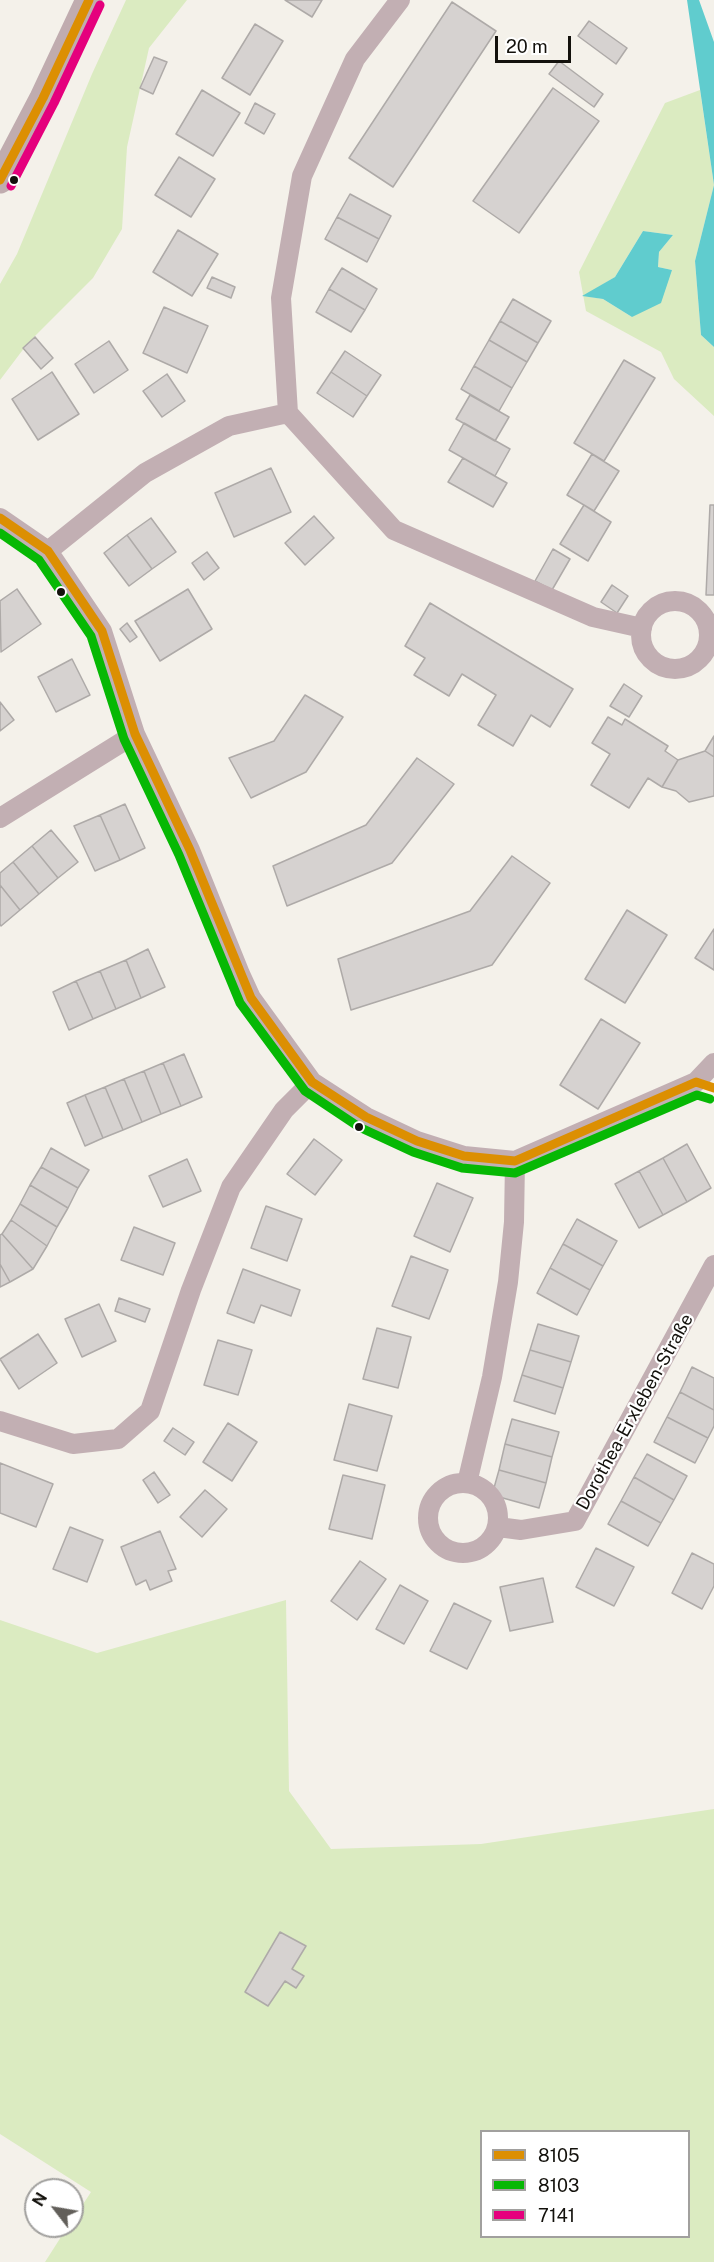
<!DOCTYPE html>
<meta charset="utf-8">
<style>
body{margin:0}
#map{position:relative;width:714px;height:2262px;overflow:hidden;background:#f4f1ea;font-family:"Public Sans",sans-serif}
canvas{display:block}
.legend{position:absolute;left:480px;top:2130px;width:210px;height:108px;box-sizing:border-box;background:#fff;border:2px solid #a1a09e;margin:0;padding:8px 10px;list-style:none;font-size:18px;color:#13110c}
.legend li{display:flex;align-items:center;gap:12px;height:30px}
.legend b{width:30px;border:2px solid #a1a09e}
.north{position:absolute;left:24px;top:2178px;width:60px;height:60px;box-sizing:border-box;background:#fff;border:2px solid #a1a09e;border-radius:50%;rotate:301deg;font-size:16px;font-weight:700;line-height:24px;text-align:center;color:#13110c}
.north::after{content:'';display:block;margin:auto;width:21px;height:27px;background:#625f5a;clip-path:polygon(50% 0,100% 100%,50% 72%,0 100%)}
.scale{position:absolute;left:495px;top:36px;width:76px;height:27px;box-sizing:border-box;border:3px solid #13110c;border-top:0;padding-left:8px;font-size:18px;line-height:21px;white-space:nowrap;color:#13110c;-webkit-text-stroke:4px #fff;paint-order:stroke}
</style>
<div id="map">
<canvas width="714" height="2262"></canvas>
<ul class="legend">
<li><b style="height:8px;background:#dc8f02"></b>8105</li>
<li><b style="height:8px;background:#06b804"></b>8103</li>
<li><b style="height:8px;background:#e5007d"></b>7141</li>
</ul>
<div class="north">N</div>
<div class="scale">20 m</div>
</div>
<script>
const context = document.querySelector('canvas').getContext('2d');
context.lineJoin = 'round';
function fillPath(path, color) { context.fillStyle = color; context.fill(path, 'evenodd'); }
const toPath = rows => new Path2D(rows.map(r => 'M' + r).join(''));
function strokePath(path, color, width, dash) { context.strokeStyle = color; context.lineWidth = width; context.lineCap = dash ? 'butt' : 'round'; context.setLineDash(dash || []); context.stroke(path); }
function write(font, color, halo, rows, align = 'center') {
  context.font = font + ' "Public Sans",sans-serif'; context.lineWidth = 4.5; context.setLineDash([]); context.textBaseline = 'middle'; context.strokeStyle = halo; context.fillStyle = color; for (const [text, x, y, turn = 0] of rows) {
    context.save(); context.translate(x, y); context.rotate((+turn || 0) * Math.PI / 180); context.textAlign = isNaN(turn) ? turn : align; if (halo) context.strokeText(text, 0, 0); context.fillText(text, 0, 0); context.restore();
  }
}
const green = toPath([
 [126,0,187,0,149,48,127,147,122,229,93,278,28,343,0,380,0,284,17,254,92,74],
 [700,90,714,185,695,261,701,335,714,347,714,416,674,379,661,352,586,311,579,272,665,103],
 [643,231,673,235,659,252,658,267,672,270,632,317,603,299,584,296,615,277],
 [286,1600,289,1791,331,1849,481,1844,714,1809,714,2262,45,2262,68,2226,72,2226,72,2221,91,2192,0,2134,0,1620,97,1653],
 [482,2132,688,2132,688,2236,482,2236]
]);
const water = toPath([
 [687,0,699,0,714,42,714,347,701,335,695,261,714,185],
 [643,231,673,235,659,252,658,267,672,270,661,303,632,317,603,299,582,296,615,277]
]);
const building = toPath([
 [285,0,322,0,312,17,285,0],
 [452,2,496,31,393,187,349,158,452,2],
 [589,21,627,48,616,64,578,36,589,21],
 [255,24,283,41,250,95,222,78,255,24],
 [154,57,167,62,153,94,140,88,154,57],
 [559,61,603,94,594,107,549,74,559,61],
 [553,88,599,121,519,233,473,201,553,88],
 [202,90,240,113,213,156,176,134,202,90],
 [255,103,275,114,264,134,245,123,255,103],
 [179,157,215,179,191,217,155,195,179,157],
 [350,194,391,216,379,239,337,217,350,194],
 [337,217,379,239,367,262,325,239,337,217],
 [178,230,218,254,192,296,153,272,178,230],
 [342,268,377,289,365,310,329,289,342,268],
 [212,277,235,287,231,298,207,288,212,277],
 [329,289,365,310,351,332,316,312,329,289],
 [513,299,551,321,538,343,500,321,513,299],
 [164,307,208,326,187,373,143,353,164,307],
 [500,321,538,343,527,362,489,340,500,321],
 [35,337,53,358,41,369,23,348,35,337],
 [489,340,527,362,512,388,474,366,489,340],
 [109,341,128,370,94,393,75,364,109,341],
 [345,351,381,375,367,396,331,372,345,351],
 [624,360,655,378,604,461,574,443,624,360],
 [474,366,512,388,499,411,461,389,474,366],
 [52,372,79,414,38,440,12,399,52,372],
 [331,372,367,396,353,417,317,393,331,372],
 [167,374,185,401,162,417,143,391,167,374],
 [470,395,509,417,495,441,456,419,470,395],
 [464,423,510,449,495,476,449,450,464,423],
 [592,454,619,471,594,511,567,495,592,454],
 [463,458,507,483,493,507,448,482,463,458],
 [271,468,291,512,234,537,215,493,271,468],
 [584,505,611,522,588,561,560,544,584,505],
 [710,505,714,505,714,595,706,595,710,505],
 [314,516,334,538,305,565,285,543,314,516],
 [151,518,176,552,152,569,127,535,151,518],
 [127,535,152,569,129,586,104,553,127,535],
 [553,549,570,559,552,590,535,581,553,549],
 [207,552,219,568,204,580,192,563,207,552],
 [612,585,628,596,617,613,601,602,612,585],
 [17,589,41,624,1,652,0,601,17,589],
 [188,589,212,629,160,661,135,621,188,589],
 [430,603,573,689,550,727,531,715,513,746,478,725,496,695,462,674,449,696,414,675,425,658,405,646,430,603],
 [127,623,137,637,130,642,120,629,127,623],
 [72,659,90,695,56,712,38,677,72,659],
 [624,684,642,696,629,717,610,706,624,684],
 [305,695,343,717,306,772,251,798,229,758,274,741,305,695],
 [0,702,14,720,0,731,0,702],
 [608,717,622,725,625,719,668,746,665,751,678,760,662,787,648,778,629,808,591,785,610,754,592,743,608,717],
 [714,736,714,757,705,751,714,736],
 [705,751,714,757,714,796,689,802,676,791,662,787,678,760,705,751],
 [417,758,454,784,392,863,287,906,273,866,366,825,417,758],
 [125,804,145,848,120,860,100,815,125,804],
 [100,815,120,860,95,871,74,826,100,815],
 [51,830,78,862,58,878,32,846,51,830],
 [32,846,58,878,39,894,13,862,32,846],
 [512,856,550,883,492,965,351,1010,338,959,470,911,512,856],
 [13,862,39,894,20,910,0,885,0,873,13,862],
 [0,885,20,910,1,926,0,924,0,885],
 [627,910,667,935,625,1003,585,979,627,910],
 [714,929,714,970,695,958,714,929],
 [148,949,165,987,141,998,126,960,148,949],
 [126,960,141,998,116,1009,100,971,126,960],
 [100,971,116,1009,93,1019,76,981,100,971],
 [76,981,93,1019,69,1030,53,992,76,981],
 [601,1019,640,1043,598,1109,560,1085,601,1019],
 [184,1054,202,1097,181,1106,163,1063,184,1054],
 [163,1063,181,1106,161,1114,144,1071,163,1063],
 [144,1071,161,1114,142,1122,124,1079,144,1071],
 [124,1079,142,1122,123,1130,105,1087,124,1079],
 [105,1087,123,1130,103,1138,85,1095,105,1087],
 [85,1095,103,1138,85,1146,67,1103,85,1095],
 [314,1139,342,1160,315,1195,287,1174,314,1139],
 [687,1144,711,1188,687,1202,663,1158,687,1144],
 [51,1148,89,1170,78,1188,41,1167,51,1148],
 [663,1158,687,1202,663,1215,639,1171,663,1158],
 [187,1159,201,1191,163,1207,149,1176,187,1159],
 [41,1167,78,1188,68,1208,30,1185,41,1167],
 [639,1171,663,1215,639,1228,615,1184,639,1171],
 [437,1183,473,1198,450,1252,414,1236,437,1183],
 [30,1185,68,1208,57,1227,20,1204,30,1185],
 [20,1204,57,1227,47,1246,11,1220,20,1204],
 [266,1206,302,1219,287,1261,251,1248,266,1206],
 [577,1219,617,1241,603,1266,563,1244,577,1219],
 [11,1220,47,1246,33,1269,2,1234,11,1220],
 [134,1227,175,1243,163,1275,121,1260,134,1227],
 [2,1234,33,1269,10,1282,0,1264,0,1235,2,1234],
 [563,1244,603,1266,590,1290,550,1268,563,1244],
 [411,1256,448,1270,429,1319,392,1306,411,1256],
 [0,1264,10,1282,0,1287,0,1264],
 [550,1268,590,1290,577,1315,537,1293,550,1268],
 [243,1269,300,1290,291,1316,261,1305,254,1323,227,1313,243,1269],
 [119,1298,150,1309,145,1322,115,1311,119,1298],
 [99,1304,116,1341,82,1357,65,1319,99,1304],
 [538,1324,579,1336,571,1362,530,1350,538,1324],
 [377,1328,411,1337,398,1388,363,1379,377,1328],
 [38,1334,57,1363,19,1389,0,1359,38,1334],
 [218,1340,252,1350,238,1395,204,1385,218,1340],
 [530,1350,571,1362,563,1388,522,1375,530,1350],
 [692,1367,714,1378,714,1410,680,1392,692,1367],
 [522,1375,563,1388,555,1414,514,1401,522,1375],
 [680,1392,714,1410,714,1426,708,1438,667,1417,680,1392],
 [349,1404,392,1416,377,1471,334,1460,349,1404],
 [667,1417,708,1438,695,1463,654,1442,667,1417],
 [512,1419,559,1432,552,1457,505,1444,512,1419],
 [228,1423,257,1442,232,1481,203,1462,228,1423],
 [173,1428,194,1442,185,1455,164,1441,173,1428],
 [505,1444,552,1457,546,1483,499,1470,505,1444],
 [647,1454,687,1476,674,1500,634,1477,647,1454],
 [0,1463,53,1484,36,1527,0,1513,0,1463],
 [499,1470,546,1483,539,1508,492,1495,499,1470],
 [154,1472,170,1495,158,1503,143,1480,154,1472],
 [343,1475,385,1485,372,1539,329,1529,343,1475],
 [634,1477,674,1500,661,1523,621,1501,634,1477],
 [205,1490,227,1509,202,1537,180,1517,205,1490],
 [621,1501,661,1523,648,1546,608,1524,621,1501],
 [70,1527,103,1540,87,1582,53,1569,70,1527],
 [160,1531,176,1569,168,1571,172,1581,150,1590,146,1580,136,1585,121,1547,160,1531],
 [596,1548,634,1567,614,1606,576,1587,596,1548],
 [692,1553,714,1564,714,1586,702,1609,672,1593,692,1553],
 [360,1561,386,1579,357,1620,331,1601,360,1561],
 [543,1578,553,1622,510,1631,500,1587,543,1578],
 [400,1585,428,1601,404,1644,376,1629,400,1585],
 [454,1603,491,1621,467,1669,430,1651,454,1603],
 [280,1932,306,1946,292,1969,304,1976,296,1988,285,1981,268,2006,245,1992,280,1932]
]);
const street = toPath([
 [400,0,355,59,302,176,281,298,288,413,394,530,593,617,642,628],
 [0,518,48,551,102,631,135,734,190,850,240,974,251,998,312,1082,366,1117,417,1141,464,1156,515,1161,696,1082,714,1063],
 [48,551,145,473,229,426,288,413],
 '641 635a34 34 0 1 1 68 0a34 34 0 1 1-68 0Z',
 [0,818,135,734],
 [0,1421,73,1444,118,1439,150,1411,191,1290,231,1187,284,1110,312,1082],
 '428 1518a35 35 0 1 1 70 0a35 35 0 1 1-70 0Z',
 [467,1483,492,1377,508,1282,514,1222,515,1161],
 [498,1527,521,1530,575,1521,714,1265]
]);
const secondary = toPath([
 [0,180,43,98,89,0]
]);
const bus1 = toPath([
 [0,180,43,98,89,0],
 [0,518,48,551,102,631,135,734,190,850,251,998,312,1082,366,1117,417,1141,464,1156,515,1161,696,1082,714,1088]
]);
const bus2 = toPath([
 [0,533,39,560,91,636,124,739,179,855,240,1003,305,1091,359,1127,413,1152,462,1168,515,1173,697,1095,710,1099]
]);
const bus3 = toPath([
 [11,186,54,103,100,5]
]);
const markers = [
 [14,180,5,"#13110c"],
 [61,592,5,"#13110c"],
 [359,1127,5,"#13110c"]
];
const streetNames = [
 ["Dorothea-Erxleben-Straße",635,1412,-61]
];
fillPath(green, '#dbebc1');
fillPath(water, '#60ccce');
fillPath(building, '#d6d2d0');
strokePath(building, '#aeaaa8', 1.5);
strokePath(street, '#c2afb3', 20);
strokePath(secondary, '#c0acaf', 27);
strokePath(bus1, '#dc8f02', 9);
strokePath(bus2, '#06b804', 9);
strokePath(bus3, '#e5007d', 9);
for (const [x, y, r, color] of markers) { const dot = new Path2D(); dot.arc(x, y, r, 0, 2 * Math.PI); context.fillStyle = color; context.fill(dot); strokePath(dot, '#fff', 2); }
write('18px', '#13110c', '#fff', streetNames);
</script>
